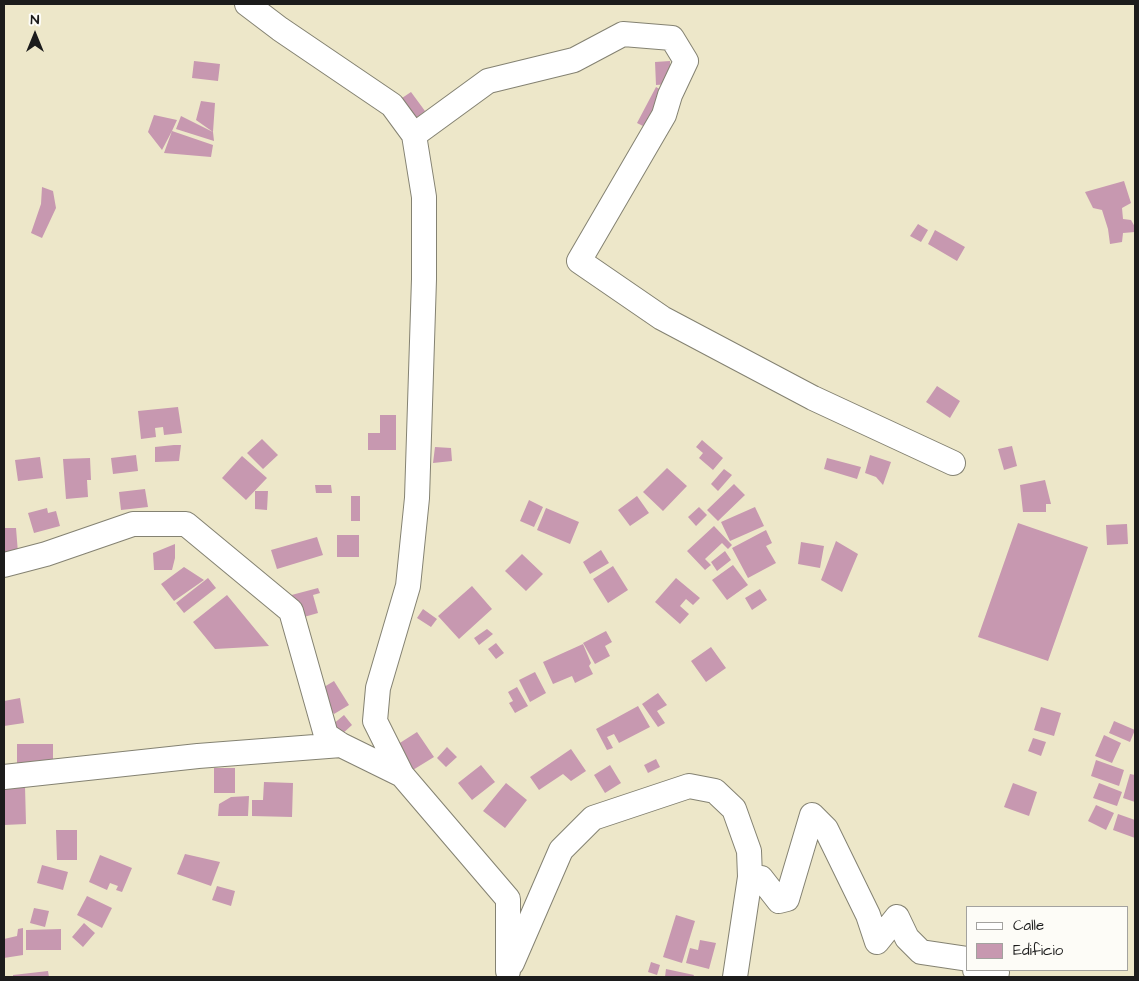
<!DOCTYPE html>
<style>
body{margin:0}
#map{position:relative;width:1139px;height:981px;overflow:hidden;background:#ede7c9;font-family:"Architects Daughter",sans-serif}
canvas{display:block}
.frame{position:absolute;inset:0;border:5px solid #1c1c1c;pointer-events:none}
.legend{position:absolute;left:966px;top:906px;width:162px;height:65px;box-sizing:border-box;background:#fdfcf7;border:1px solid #a3a29f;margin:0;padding:6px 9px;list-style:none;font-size:15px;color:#1c1c1c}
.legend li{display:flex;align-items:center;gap:10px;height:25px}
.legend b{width:25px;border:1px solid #a3a29f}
.north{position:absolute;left:10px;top:10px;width:50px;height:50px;-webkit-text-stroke:4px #fdfcf7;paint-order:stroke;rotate:0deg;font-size:14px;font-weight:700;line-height:20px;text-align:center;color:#1c1c1c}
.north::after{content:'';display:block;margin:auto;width:18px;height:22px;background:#1c1c1c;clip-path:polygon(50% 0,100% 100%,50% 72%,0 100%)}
</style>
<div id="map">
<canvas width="1139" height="981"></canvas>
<div class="frame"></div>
<ul class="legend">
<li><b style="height:6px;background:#fff"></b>Calle</li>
<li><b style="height:14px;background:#c798b0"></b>Edificio</li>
</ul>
<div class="north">N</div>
</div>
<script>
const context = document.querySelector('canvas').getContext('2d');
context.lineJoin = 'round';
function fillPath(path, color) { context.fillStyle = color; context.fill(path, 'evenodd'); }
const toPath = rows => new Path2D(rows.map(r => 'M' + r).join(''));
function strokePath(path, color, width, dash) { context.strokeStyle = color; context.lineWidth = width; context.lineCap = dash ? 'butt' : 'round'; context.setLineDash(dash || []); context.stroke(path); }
const building = toPath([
 [194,61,220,64,218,81,192,78],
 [670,61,670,84,656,85,655,62],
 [656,87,670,95,651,130,637,123],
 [411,92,425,111,411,122,396,102],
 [201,101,215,103,213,132,196,120],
 [154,115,177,120,172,131,213,145,211,157,164,153,172,131,162,150,148,132],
 [181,116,213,132,214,141,176,129],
 [1124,181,1131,203,1122,208,1123,219,1131,220,1135,227,1135,232,1123,233,1122,242,1110,244,1108,229,1102,210,1093,208,1085,192],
 [42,187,53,191,56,208,42,238,31,233,41,204],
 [918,224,928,230,921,242,910,236],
 [935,230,965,247,957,261,928,244],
 [937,386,960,401,950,418,926,402],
 [178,407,182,433,164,435,163,427,155,428,156,437,141,439,138,411],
 [380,415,396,415,396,450,368,450,368,433,380,433],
 [262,439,278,455,263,469,247,453],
 [702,440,723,458,713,470,699,458,703,453,696,447],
 [174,445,181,445,179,461,155,462,155,447],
 [1012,446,1017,466,1004,470,998,449],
 [435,447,451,448,452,461,433,463],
 [136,455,138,471,113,474,111,458],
 [870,455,891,462,883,485,876,477,865,473],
 [242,456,267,478,246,500,222,478],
 [40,457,43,478,18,481,15,460],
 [90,458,91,480,87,480,88,497,66,499,63,459],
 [827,458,861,467,857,479,824,469],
 [667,468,687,486,663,511,643,492],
 [724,469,732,475,718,491,711,484],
 [1045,480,1051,504,1046,504,1046,512,1023,512,1020,485],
 [734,484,745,495,718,521,707,510],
 [315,485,331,485,332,493,316,493],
 [145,489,148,507,121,510,119,492],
 [255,491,268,491,267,510,255,509],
 [351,496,360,496,360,521,351,521],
 [637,496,649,513,630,526,618,510],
 [529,500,543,507,534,527,520,521],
 [699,507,707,515,696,526,688,517],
 [755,507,764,526,730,541,721,522],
 [47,508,48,513,56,511,60,526,34,533,28,513],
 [546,508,579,522,570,544,537,530],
 [1018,523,1088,547,1048,661,978,637],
 [1127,524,1128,544,1107,545,1106,525],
 [714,526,732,545,728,549,722,543,705,559,711,565,705,570,687,551],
 [4,528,16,528,18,553,4,553],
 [766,530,772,543,766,546,776,563,748,578,732,548],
 [337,535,359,535,359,557,337,557],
 [317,537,323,555,277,569,271,550],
 [836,541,858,554,842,592,821,580],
 [801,542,824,546,820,568,798,564],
 [175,544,175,558,172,570,154,570,153,553],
 [601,550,609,563,590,574,583,562],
 [725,551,731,560,717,571,711,562],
 [522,554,543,574,526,591,505,571],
 [733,565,748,585,727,600,712,580],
 [613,566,628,590,608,603,593,579],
 [184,567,204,580,174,601,161,584],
 [208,578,216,588,184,613,176,603],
 [676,578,700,598,693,605,686,599,680,606,689,614,680,624,655,602],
 [472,586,492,609,459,639,438,616],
 [318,588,320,593,313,595,318,613,283,623,284,597],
 [760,589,767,600,752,610,745,598],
 [227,595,269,646,215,649,193,622],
 [423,609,437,619,431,627,417,618],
 [487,629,493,634,479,645,474,638],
 [606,631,612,642,605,646,610,656,595,664,583,643],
 [496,643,504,653,496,659,488,649],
 [583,644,591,663,589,666,593,674,575,683,572,676,553,684,543,662],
 [711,647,726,668,706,682,691,661],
 [535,672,546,693,530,702,519,680],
 [334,681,349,705,334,714,319,690],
 [517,687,528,706,515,713,509,703,513,701,508,692],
 [658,693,667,705,657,711,665,723,658,727,642,704],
 [20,698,24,723,4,726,4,701],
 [638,706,650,727,619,743,614,734,607,737,613,748,607,750,596,729],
 [1041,707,1061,713,1054,736,1034,730],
 [344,715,352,725,341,735,332,725],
 [1114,721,1135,730,1130,742,1109,733],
 [417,732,434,757,408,773,392,748],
 [1104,735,1121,743,1112,763,1095,756],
 [1033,738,1046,742,1041,756,1028,751],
 [17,744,53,744,53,771,17,772],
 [447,747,457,757,446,767,437,758],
 [571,749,586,771,571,781,563,774,539,790,530,777],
 [656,759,660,767,648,773,644,765],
 [1096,760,1124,770,1119,786,1091,776],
 [481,765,495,782,472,800,458,783],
 [610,765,621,783,605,793,594,775],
 [214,768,235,768,235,793,214,793],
 [1130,774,1135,775,1135,802,1123,798],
 [264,782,293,783,292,817,252,816,252,800,263,800],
 [506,783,527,800,505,828,483,811],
 [1013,783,1037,792,1029,816,1004,807],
 [1099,783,1122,792,1117,806,1093,798],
 [4,786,25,786,26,824,4,825],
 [249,796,248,816,218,816,219,804,231,797],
 [1096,805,1114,813,1106,830,1088,821],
 [1118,814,1135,820,1135,838,1113,830],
 [56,830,77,830,77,860,57,860],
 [185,854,220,862,211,886,177,874],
 [100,855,132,868,122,892,116,890,118,886,110,883,107,890,89,882],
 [42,865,68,872,63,890,37,883],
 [217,886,235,891,231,906,212,900],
 [87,896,112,908,102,928,77,915],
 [34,908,49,911,45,927,30,923],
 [676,915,695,921,682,963,663,957],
 [84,923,95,933,83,947,72,937],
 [23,928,23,955,4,958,4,939,17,936,18,929],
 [61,929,61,950,26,950,26,930],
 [700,940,716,943,709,969,686,963,690,948,698,950],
 [651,962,660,965,657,975,648,972],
 [666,969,694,975,693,977,665,977],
 [48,971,49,977,13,977,13,975]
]);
const minor = toPath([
 [247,4,280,29,392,105,414,135,424,197,424,279,417,498,408,586,378,688,375,721,402,775,508,899,508,971],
 [414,135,488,81,574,60,623,34,672,38,686,61,670,95,664,115,579,261,662,318,813,398,953,463],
 [4,565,46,554,133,524,186,524,291,611,326,735,341,745,402,775],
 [4,777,198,756,341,745],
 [750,877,761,878,779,901,787,899,812,815,826,829,868,915,877,942,897,917,907,938,921,952,968,959],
 [512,963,561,850,593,818,689,786,715,791,734,809,749,851,750,877,735,977],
 [975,970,978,974,997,973]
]);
fillPath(building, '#c798b0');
strokePath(minor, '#848272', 26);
strokePath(minor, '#fff', 24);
</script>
